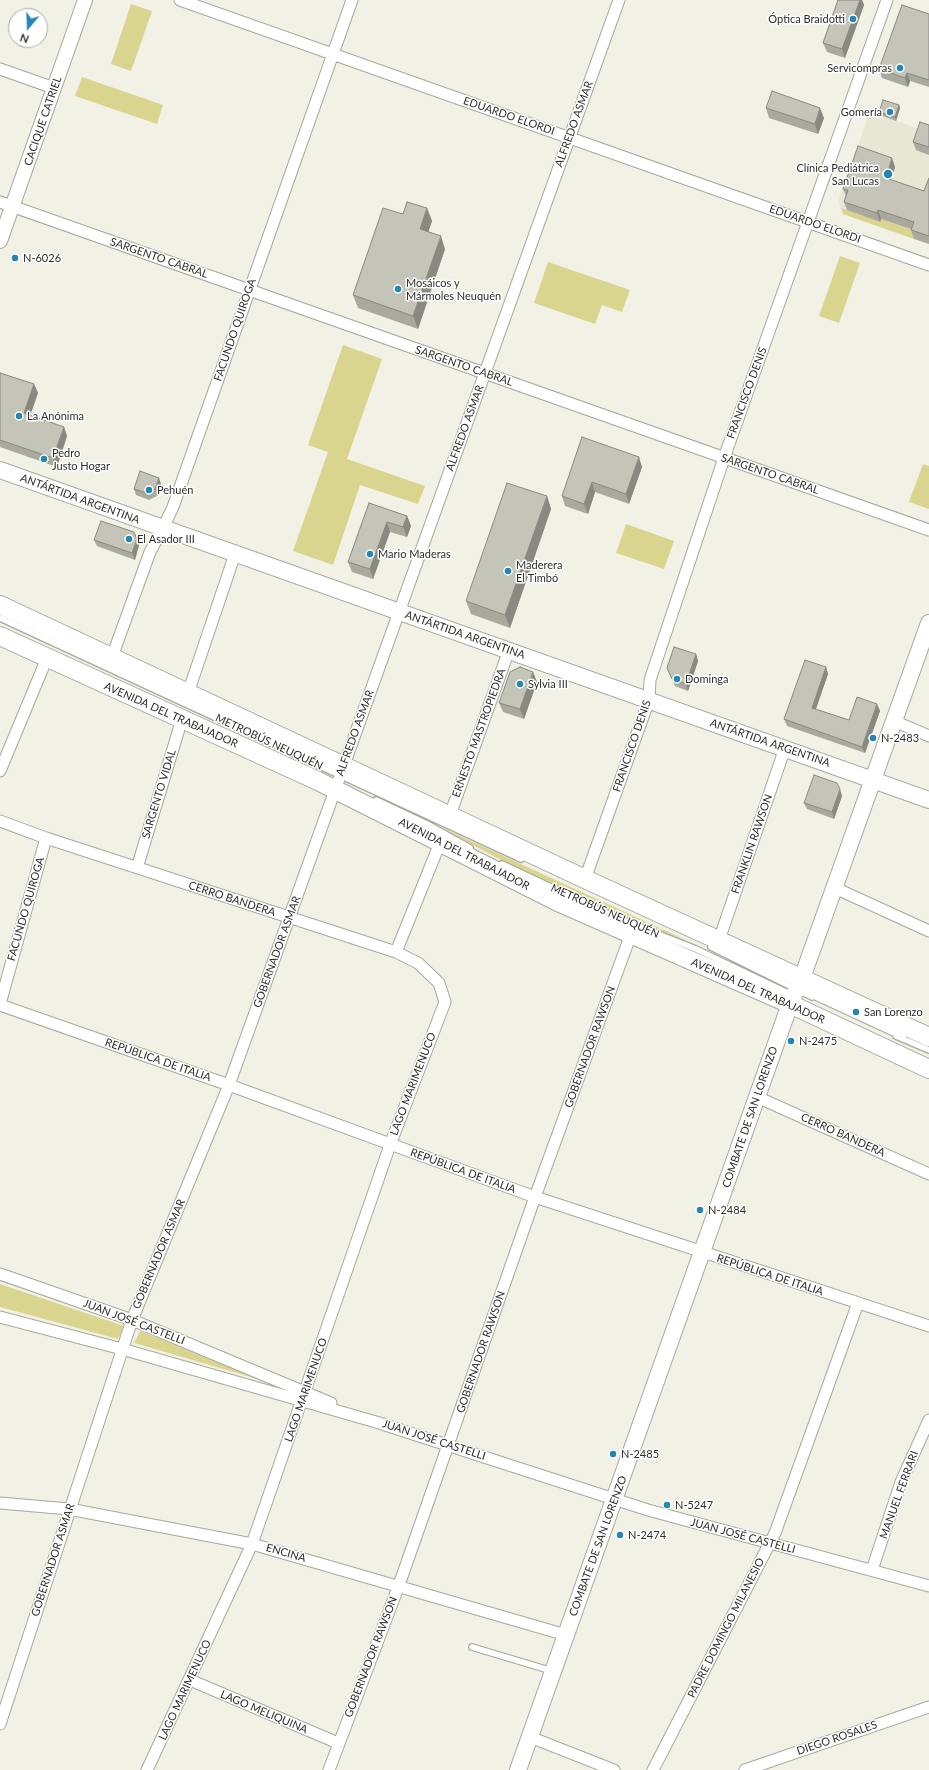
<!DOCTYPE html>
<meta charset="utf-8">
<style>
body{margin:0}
#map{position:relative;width:929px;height:1770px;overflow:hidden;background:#f2f1e6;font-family:Lato,sans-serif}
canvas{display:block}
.north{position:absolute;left:8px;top:8px;width:40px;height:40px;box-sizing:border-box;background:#fff;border:1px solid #ababa9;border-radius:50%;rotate:199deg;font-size:11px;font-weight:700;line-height:16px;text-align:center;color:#2d2d29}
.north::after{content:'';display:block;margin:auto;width:14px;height:18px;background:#2586b1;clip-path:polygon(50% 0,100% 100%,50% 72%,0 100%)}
</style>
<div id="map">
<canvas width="929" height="1770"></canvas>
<div class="north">N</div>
</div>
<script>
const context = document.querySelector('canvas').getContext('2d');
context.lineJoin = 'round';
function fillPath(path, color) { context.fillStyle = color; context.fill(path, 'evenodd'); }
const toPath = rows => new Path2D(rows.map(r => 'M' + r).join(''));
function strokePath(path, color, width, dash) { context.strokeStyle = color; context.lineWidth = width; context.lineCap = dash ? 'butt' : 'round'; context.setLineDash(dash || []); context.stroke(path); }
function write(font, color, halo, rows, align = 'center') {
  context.font = font + ' Lato,sans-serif'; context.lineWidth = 3; context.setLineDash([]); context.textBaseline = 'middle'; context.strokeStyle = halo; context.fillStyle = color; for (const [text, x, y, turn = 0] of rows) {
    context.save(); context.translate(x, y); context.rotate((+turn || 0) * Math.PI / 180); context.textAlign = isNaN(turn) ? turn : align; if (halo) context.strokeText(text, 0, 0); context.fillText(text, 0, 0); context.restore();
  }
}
const built = toPath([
 [870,112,929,132,929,244,843,214,838,201]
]);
const green = toPath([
 [131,4,152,11,131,71,111,64],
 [82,77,163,105,157,124,75,96],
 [841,208,880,222,881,219,917,231,914,239,843,214],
 [840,256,860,263,839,323,819,316],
 [548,262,630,290,622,312,602,305,595,324,534,303],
 [343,345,382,359,347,459,425,486,418,504,360,485,333,565,293,551,328,452,308,445],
 [923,464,929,466,929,509,909,502],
 [626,524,674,541,664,569,616,553],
 [432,823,690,942,616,914,499,859],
 [0,1284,124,1326,118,1339,0,1307],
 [140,1331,261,1380,134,1343]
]);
const service = toPath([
 [0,618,521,859],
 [376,800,427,824,470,848],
 [502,864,615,917,696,949,788,993],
 [711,947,812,997],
 [896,1036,929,1050],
 [472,1647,552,1671]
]);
const pedestrian = toPath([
 [811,988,814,988,904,1030,902,1035,811,993,810,991,811,988]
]);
const minor = toPath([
 [180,0,929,265],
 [0,69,54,88],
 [0,202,929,530],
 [112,657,150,552,163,528,173,507,352,0],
 [188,693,235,554],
 [894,721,929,736],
 [0,771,47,658],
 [450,815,509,650],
 [0,821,46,838,396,952,418,963,439,983,445,1002,390,1145,252,1544,147,1770],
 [137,868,182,719],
 [585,879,649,700,650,680,724,458,887,0],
 [835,888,929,931],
 [719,940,785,748],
 [396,952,440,843],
 [0,1004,46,838],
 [0,1005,229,1085,535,1197,929,1326],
 [757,1097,929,1174],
 [0,1274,132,1320,331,1403],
 [0,1317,122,1349,376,1422,648,1510,929,1586],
 [0,1503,69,1509,252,1544,566,1635],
 [872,1570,901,1482,929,1420],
 [190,1680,338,1743],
 [0,1724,132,1320,229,1085,619,0],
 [530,1737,614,1770],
 [329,1770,399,1585,535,1197,631,934],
 [653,1770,775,1533,858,1303],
 [745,1770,929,1707]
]);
const tertiary = toPath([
 [0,241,85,0]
]);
const secondary = toPath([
 [0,470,929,800],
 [518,1770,790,1004,802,978,929,623]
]);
const primary = toPath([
 [0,605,585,879,929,1037],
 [0,636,318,781,558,902,790,1004,929,1069]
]);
const wall = toPath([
 [838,0,862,0,864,5,845,58,827,52,823,43],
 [929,14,929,87,910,81,908,87,882,78,879,69],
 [899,105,900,108,896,121,880,115,879,112],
 [766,108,824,118,818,134,769,118],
 [929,125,929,155,916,150,913,142],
 [895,167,891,180,924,191,929,178,929,244,914,239,911,230,911,229,881,219,880,222,847,210,844,202,846,196,843,189],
 [427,208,432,221,428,231,445,249,418,329,358,308,353,295,403,214],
 [0,373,34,384,38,393,30,415,64,427,67,436,57,467,0,447],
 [582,437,642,467,629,504,595,492,588,514,565,506,562,496],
 [161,484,157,496,149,500,136,495,134,489],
 [547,496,551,509,510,628,471,614,466,601],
 [369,503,407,516,411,526,407,537,390,532,373,579,352,572,348,562],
 [94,540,139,545,135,560,97,546],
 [696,654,698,661,688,691,675,686,667,668],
 [826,667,828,674,816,709,849,720,877,704,880,711,865,753,787,726,784,719],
 [533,672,537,682,524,719,503,712,499,703],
 [842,796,834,819,807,809,804,803]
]);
const shadedWall = toPath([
 [860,0,862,0,864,5,845,58,842,49],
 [907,73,910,81,908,87,905,78],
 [899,105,900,108,896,121,895,117],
 [820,108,824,118,818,134,815,124],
 [892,158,895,167,889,186,886,178],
 [427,208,432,221,425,242,420,229],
 [878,210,881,219,880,222,877,213],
 [441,236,445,249,418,329,413,316],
 [34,384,38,393,28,422,24,413],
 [64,427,67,436,57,467,53,458],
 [639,457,642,467,629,504,626,494],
 [159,478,161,484,157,496,155,489],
 [592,482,595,492,588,514,584,504],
 [547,496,551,509,510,628,505,615],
 [407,516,411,526,407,537,403,527],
 [387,522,390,532,373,579,370,569],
 [137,539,139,545,135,560,132,553],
 [696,654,698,661,688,691,686,684],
 [826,667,828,674,814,714,812,708],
 [533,672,537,682,524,719,520,709],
 [877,704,880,711,865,753,862,747],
 [840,789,842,796,834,819,832,812]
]);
const building = toPath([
 [838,0,860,0,842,49,823,43,838,0],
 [902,5,929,14,929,80,907,73,905,78,879,69,902,5],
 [772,91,820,108,815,124,766,108,772,91],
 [883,100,899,105,895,117,879,112,883,100],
 [920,122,929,125,929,147,913,142,920,122],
 [858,146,892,158,886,178,924,191,929,178,929,236,911,230,914,222,878,210,877,213,844,202,848,190,843,189,858,146],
 [407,202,427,208,420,229,441,236,413,316,353,295,383,208,403,214,407,202],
 [0,373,34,384,24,413,64,427,53,458,0,440,0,373],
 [582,437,639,457,626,494,592,482,584,504,562,496,582,437],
 [140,471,159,478,155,489,147,493,134,489,140,471],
 [507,483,547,496,505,615,466,601,507,483],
 [369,503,407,516,403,527,387,522,370,569,348,562,369,503],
 [101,521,134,532,137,539,132,553,94,540,101,521],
 [674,647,696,654,686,684,672,679,667,668,674,647],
 [805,660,826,667,812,708,849,720,857,697,877,704,862,747,784,719,805,660],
 [520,667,533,672,520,709,499,703,510,672,520,667],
 [814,775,837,783,840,789,832,812,804,803,814,775]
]);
const markers = [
 [853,19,4,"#2586b1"],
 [900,68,4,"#2586b1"],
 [890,112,4,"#2586b1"],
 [888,174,5,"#2586b1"],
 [15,258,4,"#2586b1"],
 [398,289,4,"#2586b1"],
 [19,416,4,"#2586b1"],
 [44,459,4,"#2586b1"],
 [149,490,4,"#2586b1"],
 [129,539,4,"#2586b1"],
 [370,554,4,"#2586b1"],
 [508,571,4,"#2586b1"],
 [677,679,4,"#2586b1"],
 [520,684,4,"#2586b1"],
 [873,738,4,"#2586b1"],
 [856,1012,4,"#2586b1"],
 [791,1041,4,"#2586b1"],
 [700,1210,4,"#2586b1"],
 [613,1454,4,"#2586b1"],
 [667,1505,4,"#2586b1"],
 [620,1535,4,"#2586b1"]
];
const poiNames = [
 ["Óptica Braidotti",845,19,"right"],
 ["Servicompras",892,68,"right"],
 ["Gomería",882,112,"right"],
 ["Clínica Pediátrica",879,168,"right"],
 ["San Lucas",879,181,"right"],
 ["N-6026",23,258],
 ["Mosáicos y",406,283],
 ["Mármoles Neuquén",406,296],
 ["La Anónima",27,416],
 ["Pedro",52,453],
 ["Justo Hogar",52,466],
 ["Pehuén",157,490],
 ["El Asador III",137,539],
 ["Mario Maderas",378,554],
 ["Maderera",516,565],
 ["El Timbó",516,578],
 ["Dominga",685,679],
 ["Sylvia III",528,684],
 ["N-2483",881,738],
 ["San Lorenzo",864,1012],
 ["N-2475",799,1041],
 ["N-2484",708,1210],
 ["N-2485",621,1454],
 ["N-5247",675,1505],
 ["N-2474",628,1535]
];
const streetNames = [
 ["EDUARDO ELORDI",509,116,19],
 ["CACIQUE CATRIEL",43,121,-71],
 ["ALFREDO ASMAR",574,124,-70],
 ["EDUARDO ELORDI",815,224,19],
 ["SARGENTO CABRAL",159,258,19],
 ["FACUNDO QUIROGA",235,330,-71],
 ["SARGENTO CABRAL",464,366,19],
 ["FRANCISCO DENIS",747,393,-70],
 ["ALFREDO ASMAR",465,428,-70],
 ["SARGENTO CABRAL",770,474,19],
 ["ANTÁRTIDA ARGENTINA",80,499,20],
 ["ANTÁRTIDA ARGENTINA",465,635,19],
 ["AVENIDA DEL TRABAJADOR",171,715,24],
 ["ALFREDO ASMAR",355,733,-70],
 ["ERNESTO MASTROPIEDRA",479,733,-70],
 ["METROBÚS NEUQUÉN",269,742,25],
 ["ANTÁRTIDA ARGENTINA",770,743,19],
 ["FRANCISCO DENIS",632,746,-71],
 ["SARGENTO VIDAL",159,794,-73],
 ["FRANKLIN RAWSON",752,844,-71],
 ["AVENIDA DEL TRABAJADOR",464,854,27],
 ["CERRO BANDERA",232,899,18],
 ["FACUNDO QUIROGA",26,909,-74],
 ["METROBÚS NEUQUÉN",605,911,24],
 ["GOBERNADOR ASMAR",277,952,-70],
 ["AVENIDA DEL TRABAJADOR",758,991,24],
 ["GOBERNADOR RAWSON",590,1047,-70],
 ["REPÚBLICA DE ITALIA",158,1060,19],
 ["LAGO MARIMENUCO",413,1084,-69],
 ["COMBATE DE SAN LORENZO",750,1117,-71],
 ["CERRO BANDERA",843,1135,24],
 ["REPÚBLICA DE ITALIA",463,1171,20],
 ["GOBERNADOR ASMAR",159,1254,-67],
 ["REPÚBLICA DE ITALIA",770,1275,18],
 ["JUAN JOSÉ CASTELLI",134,1322,21],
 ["GOBERNADOR RAWSON",481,1352,-71],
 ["LAGO MARIMENUCO",306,1390,-71],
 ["JUAN JOSÉ CASTELLI",434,1440,18],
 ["MANUEL FERRARI",899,1495,-70],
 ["JUAN JOSÉ CASTELLI",743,1536,15],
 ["COMBATE DE SAN LORENZO",598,1546,-70],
 ["ENCINA",286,1553,16],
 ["GOBERNADOR ASMAR",53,1560,-72],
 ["PADRE DOMINGO MILANESIO",726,1628,-63],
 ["GOBERNADOR RAWSON",371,1657,-69],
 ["LAGO MARIMENUCO",185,1690,-65],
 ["LAGO MELIQUINA",264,1712,23],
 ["DIEGO ROSALES",837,1738,-19]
];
fillPath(built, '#e7e7d4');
fillPath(green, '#d9d58e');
strokePath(service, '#a8a89d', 8);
strokePath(pedestrian, '#a8a89d', 11);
strokePath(minor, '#a8a89d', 13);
strokePath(tertiary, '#a8a89d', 16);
strokePath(secondary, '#a8a89d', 18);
strokePath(primary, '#a8a89d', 20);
strokePath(service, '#fff', 5.5);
strokePath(pedestrian, '#fff', 9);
strokePath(minor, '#fff', 11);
strokePath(tertiary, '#fff', 14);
strokePath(secondary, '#fff', 16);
strokePath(primary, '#fff', 18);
fillPath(wall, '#a9a99e');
fillPath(shadedWall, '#898981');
fillPath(building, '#c4c4b8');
strokePath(building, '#898981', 1);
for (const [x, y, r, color] of markers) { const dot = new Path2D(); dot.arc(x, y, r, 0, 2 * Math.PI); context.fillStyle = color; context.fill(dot); strokePath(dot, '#fff', 1.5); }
write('11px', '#2d2d29', '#fff', poiNames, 'left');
write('11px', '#2d2d29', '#fff', streetNames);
</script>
